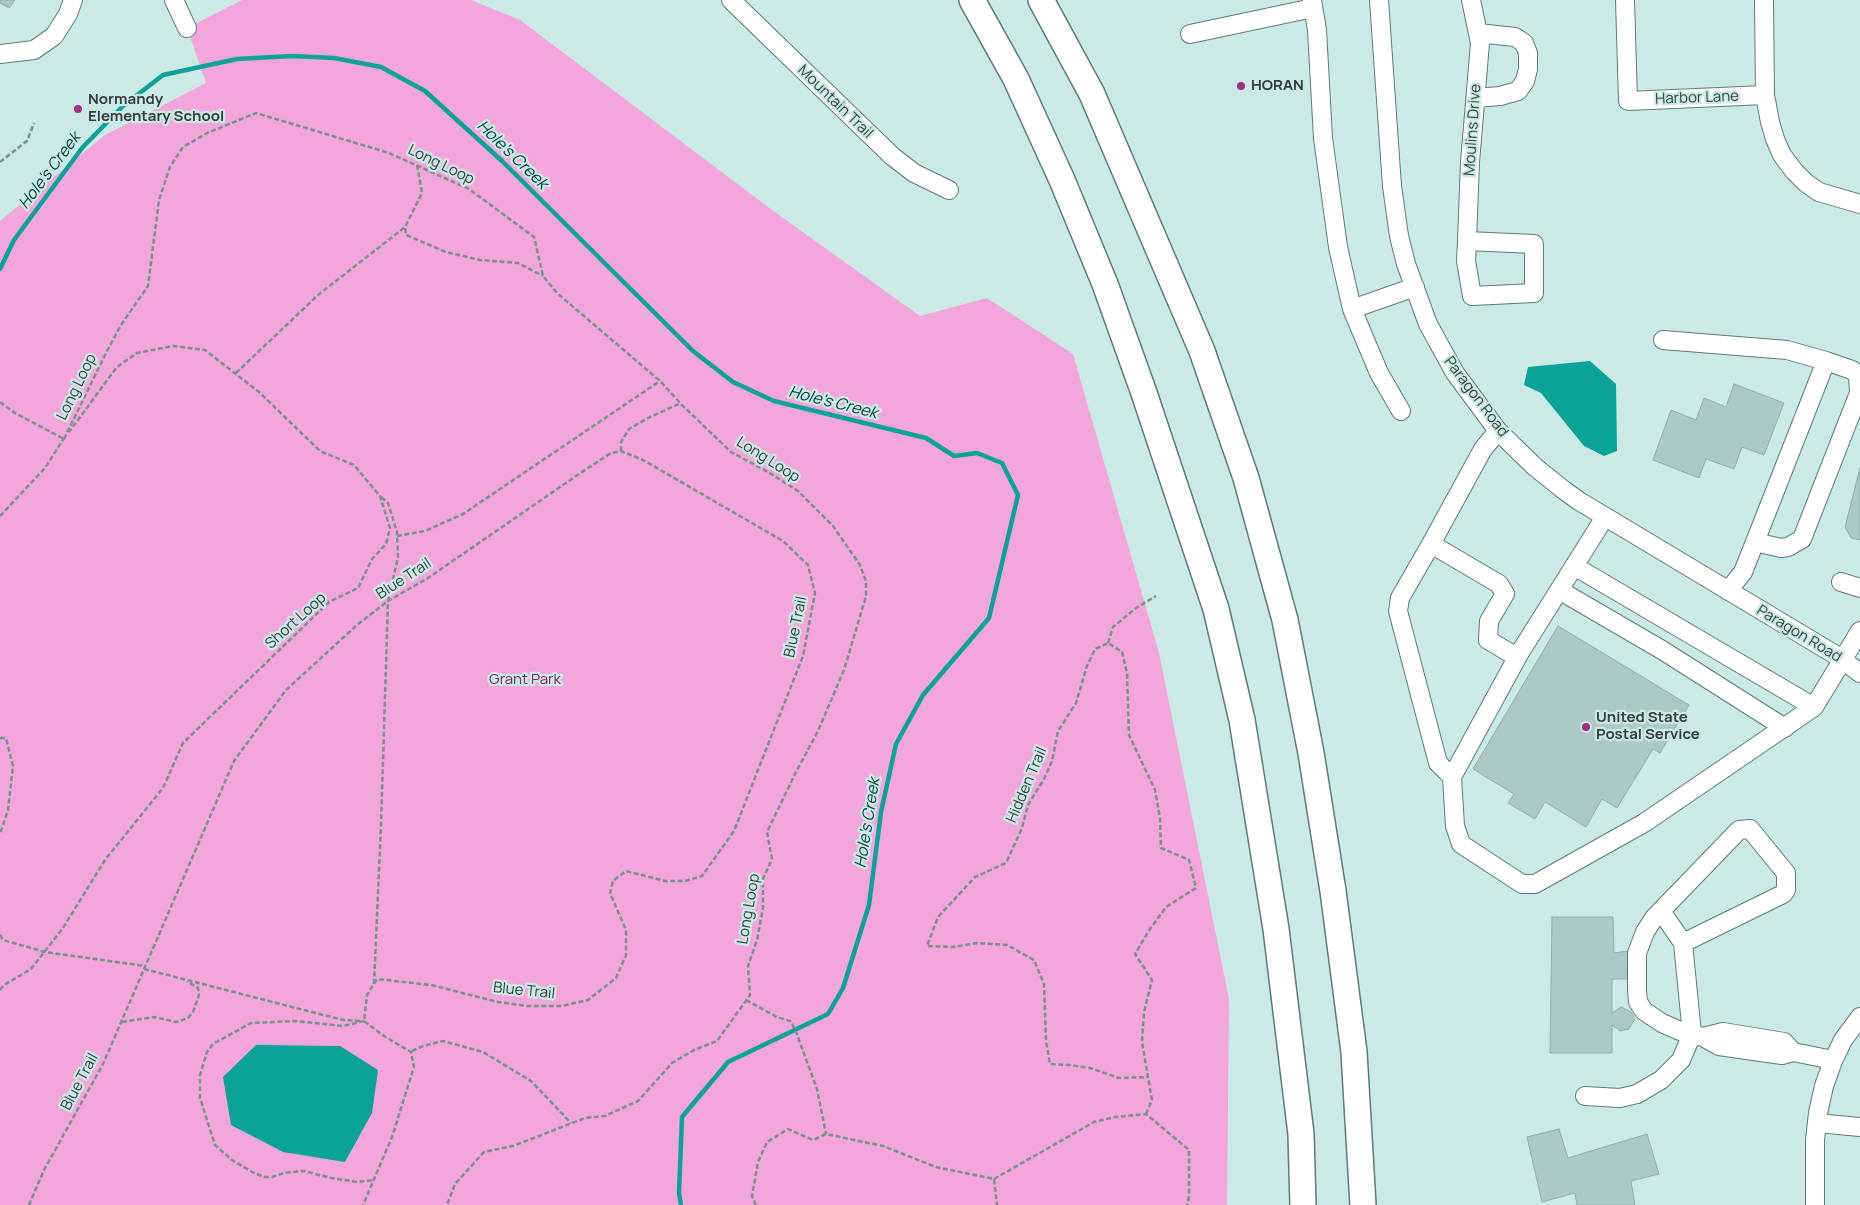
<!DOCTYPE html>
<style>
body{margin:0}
canvas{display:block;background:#cbe9e5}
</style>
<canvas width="1860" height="1205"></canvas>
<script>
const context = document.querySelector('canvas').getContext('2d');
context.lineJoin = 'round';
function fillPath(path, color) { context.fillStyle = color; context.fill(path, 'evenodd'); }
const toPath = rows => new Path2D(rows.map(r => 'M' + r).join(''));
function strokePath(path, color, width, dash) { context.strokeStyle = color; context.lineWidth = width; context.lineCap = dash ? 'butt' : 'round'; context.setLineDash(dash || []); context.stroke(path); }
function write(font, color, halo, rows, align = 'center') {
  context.font = font + ' Manrope,sans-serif'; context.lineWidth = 4.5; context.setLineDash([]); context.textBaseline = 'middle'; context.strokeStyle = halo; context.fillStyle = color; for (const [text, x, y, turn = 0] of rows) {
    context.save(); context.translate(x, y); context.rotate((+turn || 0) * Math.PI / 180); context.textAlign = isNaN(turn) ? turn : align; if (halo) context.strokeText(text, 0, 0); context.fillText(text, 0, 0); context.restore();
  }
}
const green = toPath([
 [242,0,471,0,520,20,772,210,920,316,987,298,1073,354,1159,653,1229,999,1227,1205,0,1205,0,221,105,135,206,83,187,28]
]);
const water = toPath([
 [1590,361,1616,384,1617,451,1604,456,1584,446,1541,393,1524,385,1528,367],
 [256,1045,340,1046,378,1070,372,1113,345,1162,283,1152,231,1125,223,1077]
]);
const stream = toPath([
 [0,269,14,240,82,148,123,106,163,75,237,59,292,56,334,58,381,67,425,91,502,161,693,351,733,382,774,401,926,438,954,456,977,453,1002,463,1018,495,989,618,923,695,896,744,881,812,869,905,843,988,828,1014,728,1062,682,1117,679,1193,681,1205]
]);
const building = toPath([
 [0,0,15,0,9,8,0,3,0,0],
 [1734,384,1784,403,1764,455,1742,447,1734,469,1706,459,1699,478,1653,460,1671,410,1696,420,1704,398,1726,407,1734,384],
 [1860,468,1860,540,1851,538,1845,527,1860,468],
 [1558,626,1689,705,1660,753,1653,749,1617,808,1602,799,1586,827,1545,802,1535,819,1508,803,1514,794,1473,769,1558,626],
 [1552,917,1613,917,1614,953,1628,951,1627,979,1612,979,1612,1013,1621,1007,1631,1012,1635,1019,1629,1029,1620,1031,1612,1025,1612,1053,1550,1053,1552,917],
 [1559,1129,1568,1158,1647,1134,1659,1174,1631,1181,1635,1205,1577,1205,1575,1193,1542,1202,1527,1137,1559,1129]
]);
const path = toPath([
 [0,162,27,141,34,123],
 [417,165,422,193,405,227,406,235,446,252,480,260,518,263,543,276],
 [236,373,318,295,405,227],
 [0,402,15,413,64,439],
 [64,439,107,351,121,325,148,286,159,200,170,167,183,147,207,133,256,113,389,153,469,189,534,237,543,276,557,293,660,381,682,405,731,452,768,472,798,491,833,526,860,565,866,581,866,596,844,670,818,731,796,772,767,832,772,859,763,879,763,908,757,940,748,966,750,995,717,1041,694,1050,672,1063,638,1101,605,1116,585,1118,513,1146,484,1152,455,1184,447,1205],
 [621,451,621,442,629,429,648,418,681,403],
 [0,516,45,468,64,438],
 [397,536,425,531,463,514,660,381],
 [1108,643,1113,627,1136,608,1156,596],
 [0,738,6,738,13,766,8,810,0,834],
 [0,935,3,940,45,952,145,966],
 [144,969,343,1020,360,1021],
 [374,984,381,825,388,601,398,557,397,532,388,503,381,497],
 [0,990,4,985,31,969,63,928,105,860,163,788,183,743,329,602,358,588,372,559,386,544,390,528,380,496,354,465,320,451,259,392,205,350,173,346,137,353,117,367,69,432],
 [746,1000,777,1017,790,1021,795,1029,817,1089,826,1134],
 [364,1021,343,1026,295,1021,251,1023,213,1044,207,1052,200,1075,200,1098,215,1145,232,1160,254,1173,265,1177,272,1177,284,1173,304,1171,331,1178,357,1182,374,1180],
 [122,1022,154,1017,176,1022,188,1018,193,1012,199,995,198,988,187,981],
 [412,1051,423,1046,443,1041,483,1052,531,1081,571,1123],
 [1146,1114,1152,1100,1148,1077,1142,1042,1144,1012,1152,980,1135,954,1148,932,1166,907,1196,888,1189,860,1161,848,1160,818,1155,790,1129,735,1127,673,1122,652,1108,643,1095,649,1087,666,1076,703,1058,731,1052,761,1044,779,1028,805,1022,828,1006,863,975,877,938,917,927,946,953,947,977,943,1007,945,1034,960,1044,984,1046,1041,1050,1064,1069,1065,1090,1068,1119,1078,1148,1077],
 [994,1179,1094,1122,1115,1117,1146,1114,1189,1150,1189,1196,1187,1205],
 [29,1205,44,1170,103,1064,234,761,286,690,357,625,388,601,428,578,579,474,611,453,621,451,643,460,783,541,808,565,815,593,803,656,734,831,702,876,685,881,665,881,626,871,613,881,610,893,626,930,626,955,616,978,588,1000,562,1006,528,1006,498,1002,431,985,377,979,367,995,364,1021,384,1036,411,1052,414,1067,392,1137,363,1205],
 [756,1205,752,1196,758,1162,767,1142,788,1129,813,1140,826,1134,883,1146,936,1167,994,1179,997,1205]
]);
const minor = toPath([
 [174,0,187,28],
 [731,0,892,156,914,173,949,190],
 [1312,0,1317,30,1323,138,1338,247,1352,309,1415,287],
 [1379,0,1392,186,1399,236,1406,264,1428,324,1455,373,1498,431,1535,467,1565,491,1579,501,1839,657,1860,673],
 [1625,0,1628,101,1765,95],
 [1764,0,1765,95,1770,122,1775,139,1782,155,1794,171,1806,183,1819,192,1860,204],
 [1190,34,1313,8],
 [0,54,34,50,54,36,68,14,73,0],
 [1476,98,1500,96,1518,91,1525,81,1528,69,1528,53,1524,43,1515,37,1478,33],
 [1467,241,1534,244,1534,293,1472,296,1466,261,1467,241,1470,162,1480,43,1471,0],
 [1352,309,1379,373,1401,411],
 [1663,340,1787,350,1826,361],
 [1498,431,1483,449,1431,544,1499,584,1505,594,1489,621,1488,640,1510,653,1519,654],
 [1605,517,1519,654,1452,777,1455,826,1461,844,1522,884,1535,884,1644,823,1814,707,1860,631],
 [1431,544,1400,598,1398,611,1438,763,1452,777],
 [1574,566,1814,707],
 [1841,582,1860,588],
 [1559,590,1662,650,1785,728],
 [1728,591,1743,572,1755,542,1826,361,1852,370,1858,375,1859,393,1802,539,1788,547,1781,548,1755,542],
 [1661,911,1683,943],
 [1793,1052,1784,1042,1723,1032,1703,1037,1719,1046,1782,1055,1793,1052,1833,1060],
 [1585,1096,1620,1098,1637,1094,1661,1080,1681,1060,1692,1034,1683,943,1783,894,1786,890,1786,873,1750,829,1739,830,1654,918,1645,932,1637,953,1637,990,1638,1002,1644,1011,1662,1023,1680,1031,1692,1034,1703,1037],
 [1817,1123,1860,1127],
 [1815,1205,1815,1140,1818,1113,1824,1086,1833,1061,1843,1040,1860,1017]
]);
const highway = toPath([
 [972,0,1016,79,1062,180,1105,284,1144,393,1216,609,1242,720,1276,929,1301,1134,1303,1205],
 [1041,0,1092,94,1202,351,1246,478,1285,620,1311,753,1333,891,1354,1052,1363,1205]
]);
const markers = [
 [1241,86,5,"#a22e88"],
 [78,109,5,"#a22e88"],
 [1586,727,5,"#a22e88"]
];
const poiNames = [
 ["HORAN",1251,86],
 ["Normandy",88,100],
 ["Elementary School",88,117],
 ["United State",1596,718],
 ["Postal Service",1596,735]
];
const streetNames = [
 ["Harbor Lane",1697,98,-2],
 ["Mountain Trail",835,102,44],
 ["Moulins Drive",1473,130,-86],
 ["Long Loop",441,165,26],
 ["Long Loop",77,387,-64],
 ["Paragon Road",1476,397,53],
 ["Long Loop",768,460,32],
 ["Blue Trail",404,579,-33],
 ["Short Loop",296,621,-42],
 ["Blue Trail",796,627,-78],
 ["Paragon Road",1799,634,31],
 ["Hidden Trail",1027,785,-67],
 ["Long Loop",749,909,-80],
 ["Blue Trail",524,991,6],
 ["Blue Trail",80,1082,-62]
];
const parkNames = [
 ["Grant Park",525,680]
];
const waterNames = [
 ["Hole's Creek",512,155,44],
 ["Hole's Creek",50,171,-53],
 ["Hole's Creek",833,403,14],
 ["Hole's Creek",868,823,-81]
];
fillPath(green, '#f2a6db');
fillPath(water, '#0ba398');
strokePath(stream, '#0ba398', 4.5);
fillPath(building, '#acc9c5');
strokePath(building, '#91aeaa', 1);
strokePath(minor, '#5f7a77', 20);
strokePath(highway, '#5f7a77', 28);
strokePath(path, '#7c908e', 2.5, [5, 2.5]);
strokePath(minor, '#fff', 18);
strokePath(highway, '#fff', 25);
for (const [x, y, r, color] of markers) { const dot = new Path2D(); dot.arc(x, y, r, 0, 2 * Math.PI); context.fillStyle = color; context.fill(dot); strokePath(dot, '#cbe9e5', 2); }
write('bold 15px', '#323e3d', '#cbe9e5', poiNames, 'left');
write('15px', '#323e3d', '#cbe9e5', streetNames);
write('15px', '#7b2567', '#cbe9e5', parkNames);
write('italic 16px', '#05413c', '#cbe9e5', waterNames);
</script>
